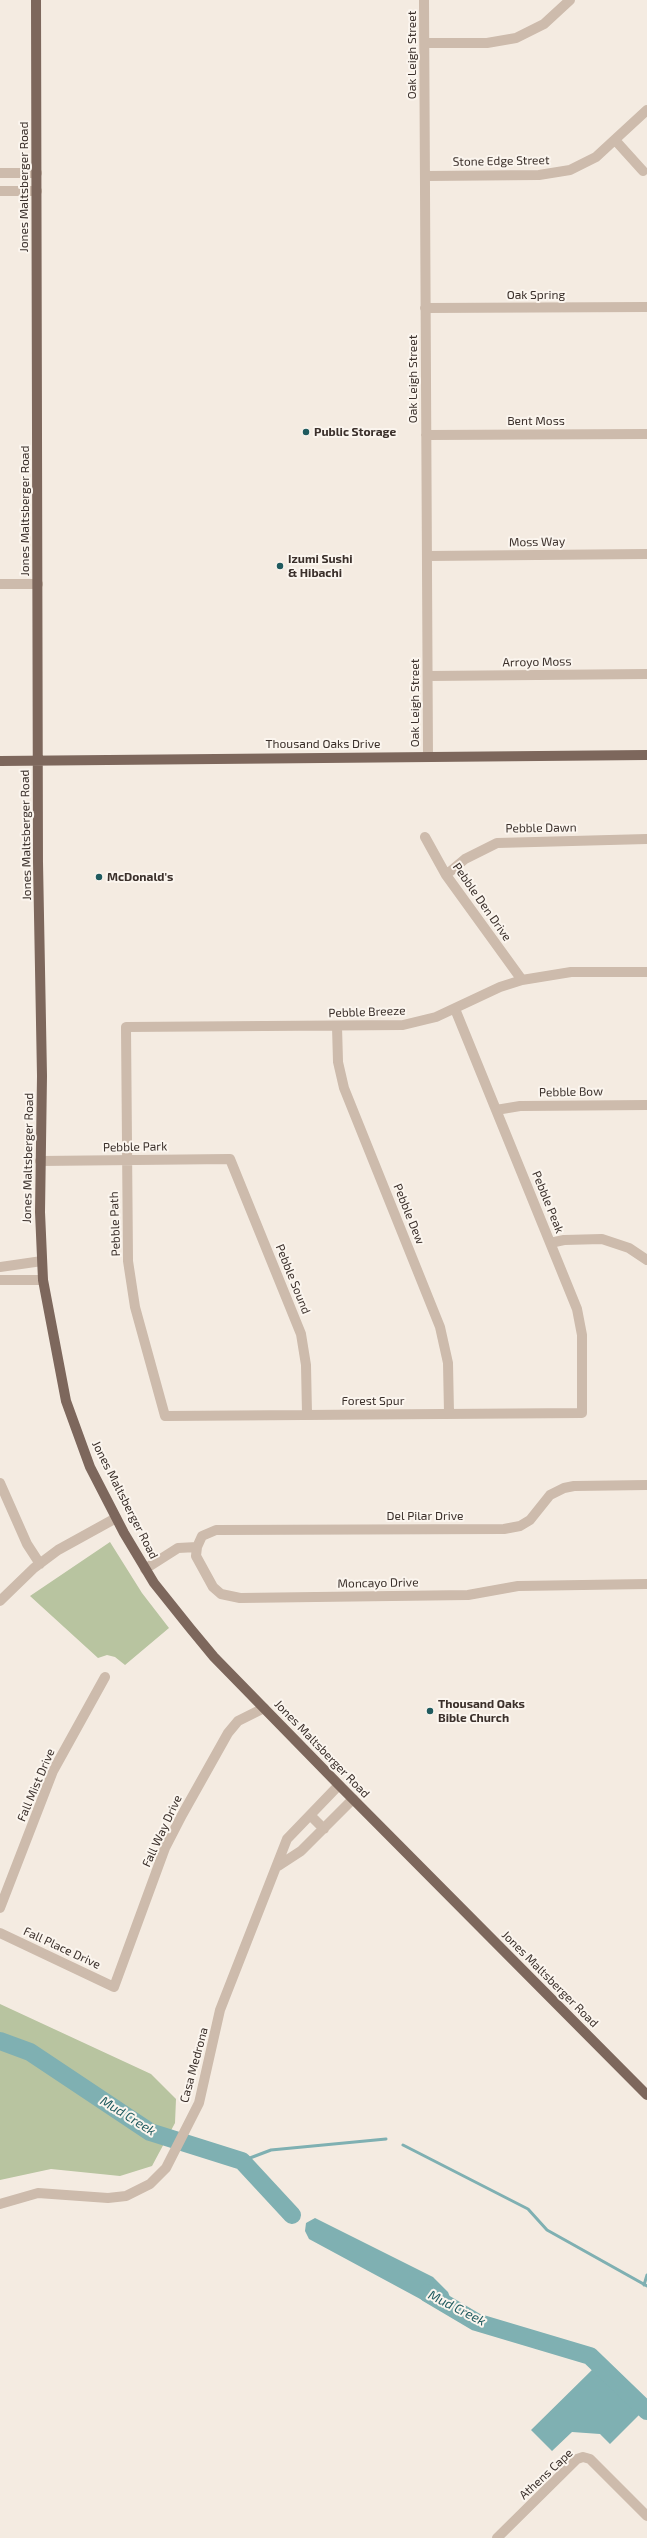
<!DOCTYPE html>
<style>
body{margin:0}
canvas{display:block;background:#f4ebe1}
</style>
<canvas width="647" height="2538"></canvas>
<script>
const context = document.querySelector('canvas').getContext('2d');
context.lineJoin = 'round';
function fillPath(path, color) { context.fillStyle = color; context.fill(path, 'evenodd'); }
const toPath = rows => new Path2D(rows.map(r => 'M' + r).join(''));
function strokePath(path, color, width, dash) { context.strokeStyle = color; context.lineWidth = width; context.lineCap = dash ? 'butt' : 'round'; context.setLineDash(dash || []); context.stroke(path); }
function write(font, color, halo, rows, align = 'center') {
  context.font = font + ' "Exo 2",sans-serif'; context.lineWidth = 4; context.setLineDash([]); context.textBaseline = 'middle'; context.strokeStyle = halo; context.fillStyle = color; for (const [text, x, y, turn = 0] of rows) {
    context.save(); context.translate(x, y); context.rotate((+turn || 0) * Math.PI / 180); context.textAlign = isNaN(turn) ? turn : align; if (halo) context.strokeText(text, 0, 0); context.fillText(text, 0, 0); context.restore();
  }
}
const green = toPath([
 [110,1542,142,1593,169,1628,125,1665,115,1657,107,1655,98,1658,30,1596],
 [0,2004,151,2074,176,2099,175,2123,152,2166,120,2176,51,2169,0,2180]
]);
const water = toPath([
 [315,2218,433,2277,448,2292,451,2300,446,2309,435,2307,309,2239,305,2231,306,2223],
 [595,2367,642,2412,610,2444,600,2434,572,2432,552,2451,531,2430]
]);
const stream = toPath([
 [403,2145,528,2209,547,2230,647,2286],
 [242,2161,271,2150,386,2139],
 [644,2285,647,2275]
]);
const river = toPath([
 [0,2041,30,2052,150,2132,242,2161,292,2215],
 [427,2293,476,2322,590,2356,647,2411]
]);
const minor = toPath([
 [424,0,428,757],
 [425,43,487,43,516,38,544,24,570,0],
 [615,140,643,171],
 [0,173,37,173],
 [426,176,539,175,570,170,596,157,647,110],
 [0,191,37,191],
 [425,308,647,307],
 [426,435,647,434],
 [427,556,647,554],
 [0,584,38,584],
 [428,676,647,674],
 [425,837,446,875,522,980],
 [446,875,465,859,497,843,647,839],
 [455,1009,577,1309,582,1335,582,1413,165,1416,135,1307,128,1261,126,1027,403,1025,436,1017,500,987,522,980,571,972,647,972],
 [337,1026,338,1062,344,1088,440,1327,448,1363,449,1413],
 [496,1110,520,1106,647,1105],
 [40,1161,230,1159,301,1334,306,1365,307,1414],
 [550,1243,564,1240,602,1239,629,1248,647,1260],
 [0,1267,42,1261],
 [0,1280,43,1280],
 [0,1483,27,1544,40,1564],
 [197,1547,202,1536,216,1530,504,1529,520,1526,530,1520,550,1495,564,1488,574,1486,647,1485],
 [145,1569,178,1548,197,1547,196,1556,213,1587,221,1594,240,1598,468,1595,518,1586,647,1584],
 [0,1601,34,1568,58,1550,116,1518],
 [310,1815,324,1829],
 [278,1866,301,1851,353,1799],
 [0,1908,53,1771,105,1677],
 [0,1933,114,1987,165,1848,182,1815,228,1733,238,1721,264,1708],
 [0,2204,38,2193,108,2198,126,2196,150,2184,166,2168,199,2103,220,2010,287,1839,339,1785],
 [497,2538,577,2459,583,2457,590,2459,647,2516]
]);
const major = toPath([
 [36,0,38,862,42,1076,40,1212,43,1280,66,1401,90,1467,124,1533,154,1583,190,1628,214,1657,339,1785,647,2095],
 [0,761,647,755]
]);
const markers = [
 [306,432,4,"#1f5a5e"],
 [280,566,4,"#1f5a5e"],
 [99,877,4,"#1f5a5e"],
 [430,1711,4,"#1f5a5e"]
];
const streetNames = [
 ["Oak Leigh Street",412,55,-90],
 ["Stone Edge Street",501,161,-1],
 ["Jones Maltsberger Road",24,187,-90],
 ["Oak Spring",536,295],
 ["Oak Leigh Street",413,379,-90],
 ["Bent Moss",536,421],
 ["Jones Maltsberger Road",25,511,-90],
 ["Moss Way",537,542,-1],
 ["Arroyo Moss",537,662,-1],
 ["Oak Leigh Street",415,703,-90],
 ["Thousand Oaks Drive",323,744],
 ["Pebble Dawn",541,828,-1],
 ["Jones Maltsberger Road",26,835,-91],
 ["Pebble Den Drive",482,902,55],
 ["Pebble Breeze",367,1012,-2],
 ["Pebble Bow",571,1092,-1],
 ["Pebble Park",135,1147,-1],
 ["Jones Maltsberger Road",28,1158,-89],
 ["Pebble Peak",548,1202,68],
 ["Pebble Dew",409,1214,68],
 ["Pebble Path",115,1224,-92],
 ["Pebble Sound",293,1279,68],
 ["Forest Spur",373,1401],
 ["Jones Maltsberger Road",125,1500,63],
 ["Del Pilar Drive",425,1516],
 ["Moncayo Drive",378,1583,-1],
 ["Jones Maltsberger Road",322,1749,46],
 ["Fall Mist Drive",36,1785,-67],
 ["Fall Way Drive",162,1831,-65],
 ["Fall Place Drive",62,1948,25],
 ["Jones Maltsberger Road",550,1979,45],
 ["Casa Medrona",194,2065,-75],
 ["Athens Cape",546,2474,-43]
];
const poiNames = [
 ["Public Storage",314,432],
 ["Izumi Sushi",288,559],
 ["& Hibachi",288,573],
 ["McDonald's",107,877],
 ["Thousand Oaks",438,1704],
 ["Bible Church",438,1718]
];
const waterNames = [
 ["Mud Creek",128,2116,32],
 ["Mud Creek",457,2308,27]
];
fillPath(green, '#b8c4a0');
fillPath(water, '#7fb0b2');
strokePath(stream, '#7fb0b2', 3);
strokePath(river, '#7fb0b2', 18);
strokePath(minor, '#cdbbac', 10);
strokePath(major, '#7d675c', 10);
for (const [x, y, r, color] of markers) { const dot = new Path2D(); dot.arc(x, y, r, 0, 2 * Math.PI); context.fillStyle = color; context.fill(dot); strokePath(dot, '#fbf5ee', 1.5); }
write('12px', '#3b302b', '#fbf5ee', streetNames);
write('bold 12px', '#3b302b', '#fbf5ee', poiNames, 'left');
write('italic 13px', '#1f5a5e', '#fbf5ee', waterNames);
</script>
